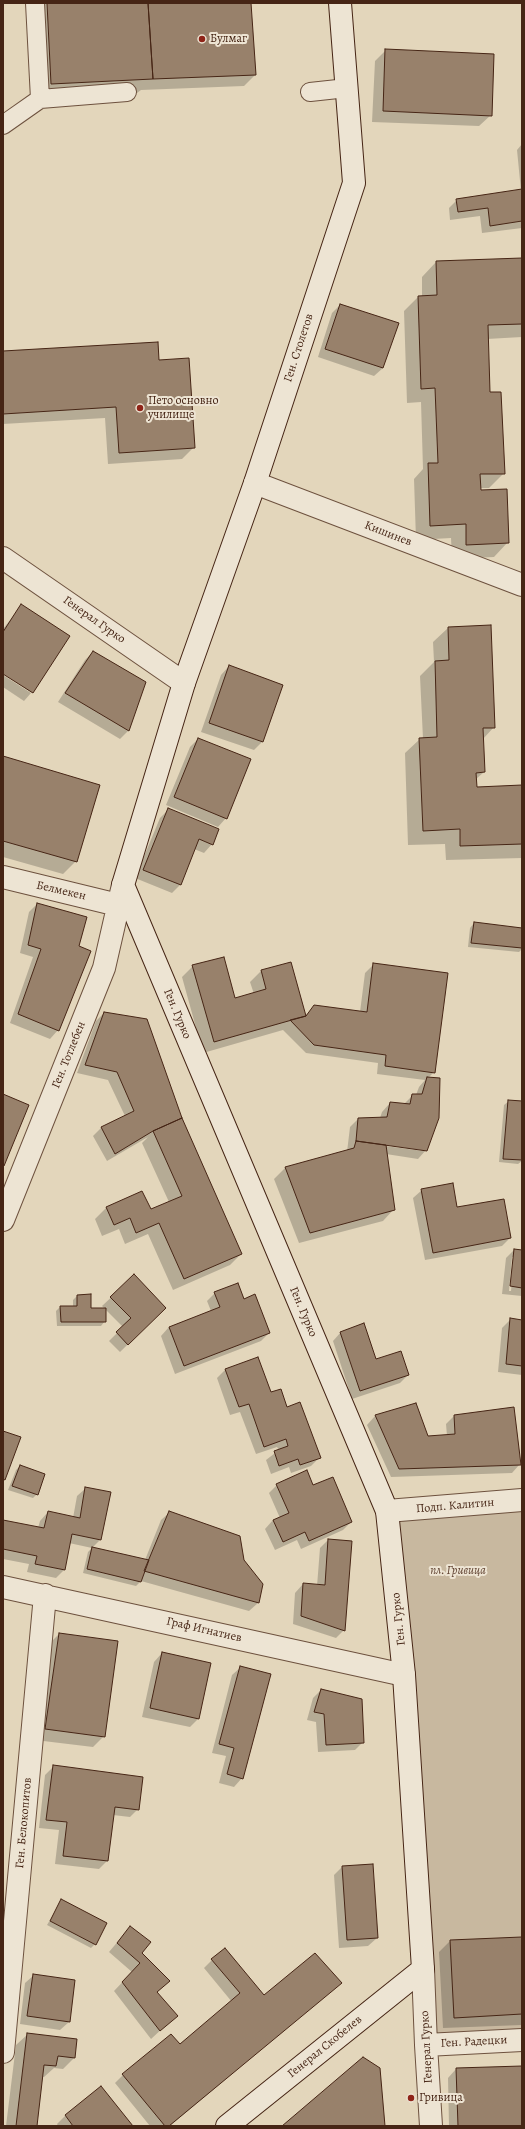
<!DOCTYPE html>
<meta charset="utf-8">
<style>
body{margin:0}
#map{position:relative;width:525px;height:2129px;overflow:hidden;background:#e3d6bb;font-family:Alegreya,serif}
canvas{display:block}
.frame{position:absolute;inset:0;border:4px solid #462515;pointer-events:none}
</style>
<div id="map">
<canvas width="525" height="2129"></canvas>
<div class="frame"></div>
</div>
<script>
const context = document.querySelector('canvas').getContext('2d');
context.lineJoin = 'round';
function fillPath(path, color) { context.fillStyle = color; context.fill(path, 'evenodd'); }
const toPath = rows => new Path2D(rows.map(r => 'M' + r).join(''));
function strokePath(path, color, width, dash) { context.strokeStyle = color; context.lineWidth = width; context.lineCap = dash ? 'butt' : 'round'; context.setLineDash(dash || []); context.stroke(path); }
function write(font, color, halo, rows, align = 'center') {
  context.font = font + ' Alegreya,serif'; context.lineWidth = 4; context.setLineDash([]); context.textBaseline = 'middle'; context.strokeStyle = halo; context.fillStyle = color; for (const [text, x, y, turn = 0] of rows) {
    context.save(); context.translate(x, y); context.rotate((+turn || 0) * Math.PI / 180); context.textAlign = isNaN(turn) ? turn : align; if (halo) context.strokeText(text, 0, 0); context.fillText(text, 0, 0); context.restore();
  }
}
const green = toPath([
 [522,1500,522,2040,426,2045,387,1512]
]);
const shadow = toPath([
 [32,3,250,3,255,75,244,86,141,90,137,93,36,98],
 [386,50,491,115,479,126,372,122,375,61],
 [522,144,522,228,482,233,480,216,450,220,449,208,457,200,521,191,517,150],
 [522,259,522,337,487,339,489,393,504,473,489,488,480,488,508,542,494,557,452,559,451,538,416,540,414,479,423,469,421,402,407,403,404,311,418,297,422,297,422,277,436,262],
 [340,305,397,324,383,368,374,376,318,357,332,313],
 [3,352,158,361,193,448,182,459,108,464,105,418,3,424],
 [21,606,69,636,32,693,3,673,3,629],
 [490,626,494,727,483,739,484,772,475,780,476,788,522,786,522,858,446,860,445,844,408,845,405,753,420,739,423,739,420,676,434,662,433,642,448,628],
 [93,652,144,683,128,731,120,739,58,702,85,660],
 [229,666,282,685,262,742,254,750,201,732,221,675],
 [3,675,31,693,24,701,3,687],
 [198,739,226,818,218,827,166,805,190,747],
 [3,758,76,861,63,874,3,857],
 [168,810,212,844,204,853,194,849,180,885,172,893,135,878,160,818],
 [37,904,58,1030,50,1039,10,1023,33,957,20,953,29,912],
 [474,923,522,929,522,949,519,952,468,947,470,928],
 [374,964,434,1072,428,1078,426,1150,418,1159,386,1154,394,1209,383,1221,299,1243,274,1179,285,1168,347,1152,350,1127,358,1119,380,1118,382,1112,390,1103,404,1104,413,1095,416,1095,419,1087,425,1080,377,1074,378,1063,306,1053,283,1030,203,1053,182,977,193,966,234,999,254,994,250,982,261,971,305,1016,315,1006,360,1012,365,973],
 [385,1144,423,1149,423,1151,385,1146],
 [104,1013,181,1118,241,1254,230,1265,173,1290,148,1234,125,1244,119,1229,102,1236,95,1219,106,1208,142,1192,150,1211,169,1202,142,1143,148,1137,107,1161,93,1136,101,1128,125,1116,108,1080,77,1073,96,1021],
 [509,1101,522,1102,522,1161,518,1164,499,1162,504,1105],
 [422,1190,457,1208,510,1238,502,1246,425,1260,413,1198],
 [514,1250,522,1251,522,1296,502,1294,506,1258],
 [512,1257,514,1257,511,1291,509,1291],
 [134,1276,165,1308,120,1352,109,1341,123,1327,102,1306],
 [215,1293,243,1300,269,1333,261,1341,175,1374,161,1336,169,1327,211,1311,207,1301],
 [77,1296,105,1321,101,1326,57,1326,56,1311,60,1307,73,1307,73,1300],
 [510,1320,522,1321,522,1375,498,1372,502,1328],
 [341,1332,376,1361,408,1375,400,1383,352,1399,333,1341],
 [225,1370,271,1394,287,1408,319,1458,311,1466,291,1473,289,1467,271,1474,266,1460,279,1450,277,1447,256,1454,240,1412,230,1415,217,1378],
 [416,1404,427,1437,447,1436,446,1424,454,1416,520,1464,512,1473,391,1477,367,1425,375,1416],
 [20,1466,37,1494,33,1498,8,1490,16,1470],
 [277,1485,313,1486,351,1522,343,1530,301,1549,297,1540,275,1550,265,1529,273,1520,280,1518,269,1493],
 [86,1488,109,1493,100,1540,92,1548,145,1560,161,1520,170,1512,243,1560,262,1585,258,1603,249,1611,141,1581,136,1586,83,1573,88,1552,92,1548,69,1543,64,1570,56,1578,27,1572,29,1564,3,1559,3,1521,38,1528,40,1521,48,1512,73,1518,77,1496],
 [328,1540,344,1630,336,1638,293,1624,295,1593,303,1584,317,1586,320,1548],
 [59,1634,104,1736,93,1747,35,1740,48,1645],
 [162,1653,198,1719,190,1727,142,1717,154,1662],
 [241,1667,242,1778,234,1787,219,1783,226,1756,212,1753,232,1675],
 [321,1690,363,1742,355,1750,318,1752,316,1722,307,1720,313,1698],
 [54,1766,138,1809,130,1817,113,1815,107,1861,99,1869,55,1864,59,1830,39,1828,45,1775],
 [342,1867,377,1938,368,1946,339,1948,334,1875],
 [62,1900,95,1944,91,1948,47,1925],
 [130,1927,141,1953,168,1981,157,1993,176,2016,151,2039,114,1991,132,1972,109,1952],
 [522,1938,522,2025,443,2028,439,1952,450,1941],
 [212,1960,264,1997,340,1983,170,2126,150,2126,115,2083,123,2075,180,2045,232,2002,204,1968],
 [34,1975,69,2022,60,2030,20,2024,25,1983],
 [28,2034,74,2058,63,2069,54,2068,44,2077,42,2077,35,2126,6,2126,16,2045],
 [522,2067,522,2126,449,2126,448,2078,456,2069],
 [101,2087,132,2126,58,2126,57,2124,65,2116]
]);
const building = toPath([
 [47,3,148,3,153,79,51,84,47,3],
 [148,3,251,3,256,75,153,79,148,3],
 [385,49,494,54,492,116,383,111,385,49],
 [522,189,522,221,490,226,488,208,458,212,456,199,522,189],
 [522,258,522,324,488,325,490,392,501,392,505,474,480,474,481,490,507,489,509,543,466,545,466,524,430,526,428,463,438,463,435,388,421,389,418,296,437,295,436,261,522,258],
 [340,304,399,323,383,368,325,349,340,304],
 [158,342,159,360,189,358,195,448,119,453,116,407,3,414,3,351,158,342],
 [21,604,70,636,33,693,3,674,3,632,21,604],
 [491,625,495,728,483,728,485,772,476,773,477,787,522,785,522,844,460,846,460,829,423,831,419,738,437,737,435,661,449,660,448,627,491,625],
 [93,651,146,682,129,731,65,693,93,651],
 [229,665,283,685,263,742,209,723,229,665],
 [198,738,251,759,227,819,174,797,198,738],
 [3,756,100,785,77,862,3,841,3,756],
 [168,808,219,829,213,845,199,839,181,885,143,870,168,808],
 [37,903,87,917,79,946,91,951,59,1031,18,1014,41,949,28,945,37,903],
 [474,922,522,928,522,948,471,943,474,922],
 [224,957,235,998,266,989,261,970,291,962,306,1016,214,1042,192,965,224,957],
 [373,963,448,973,435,1073,385,1066,386,1055,314,1045,290,1020,306,1016,314,1005,367,1012,373,963],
 [104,1012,147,1019,182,1118,153,1131,115,1154,101,1127,134,1111,117,1072,85,1065,104,1012],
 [427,1077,440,1078,439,1118,427,1151,356,1141,358,1118,387,1117,390,1102,410,1104,412,1094,422,1094,427,1077],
 [3,1094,29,1105,4,1166,3,1165,3,1094],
 [508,1100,522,1101,522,1160,503,1159,508,1100],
 [182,1118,242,1254,184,1279,159,1223,136,1233,130,1218,114,1225,106,1207,142,1191,151,1209,182,1196,153,1131,182,1118],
 [356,1141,386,1145,395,1210,310,1233,285,1167,354,1148,356,1141],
 [453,1183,457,1207,504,1199,511,1238,433,1253,421,1189,453,1183],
 [514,1249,522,1250,522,1288,510,1286,514,1249],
 [134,1274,166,1308,128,1345,116,1332,131,1318,110,1297,134,1274],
 [238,1283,244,1299,255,1294,270,1333,184,1366,169,1327,220,1307,214,1292,238,1283],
 [91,1294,91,1308,106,1308,106,1322,61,1322,60,1306,77,1306,77,1295,91,1294],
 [510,1318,522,1320,522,1366,506,1364,510,1318],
 [364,1323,376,1359,401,1351,409,1375,360,1391,340,1332,364,1323],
 [258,1357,271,1392,281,1389,287,1407,300,1402,321,1458,300,1465,298,1459,279,1466,274,1451,288,1446,286,1439,264,1447,249,1404,239,1407,225,1369,258,1357],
 [416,1403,428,1436,455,1434,454,1415,514,1407,521,1465,399,1469,375,1415,416,1403],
 [3,1431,21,1437,5,1480,3,1479,3,1431],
 [20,1465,45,1474,38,1495,12,1486,20,1465],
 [307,1470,313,1485,333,1477,352,1522,309,1541,305,1532,283,1542,273,1520,289,1513,276,1484,307,1470],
 [85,1487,111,1492,101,1540,72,1534,65,1570,35,1564,37,1556,3,1549,3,1520,44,1528,48,1511,80,1518,85,1487],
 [169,1511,240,1536,244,1560,263,1584,259,1603,144,1571,169,1511],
 [328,1539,352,1541,345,1631,301,1616,303,1583,325,1585,328,1539],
 [92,1547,149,1560,141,1582,87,1569,92,1547],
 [59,1633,118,1641,105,1737,45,1729,59,1633],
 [162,1652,211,1663,199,1719,150,1708,162,1652],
 [240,1666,271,1674,243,1779,227,1774,234,1748,219,1744,240,1666],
 [321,1689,362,1699,364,1743,326,1745,324,1714,314,1712,321,1689],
 [53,1765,143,1777,139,1810,115,1807,108,1861,63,1856,67,1822,46,1820,53,1765],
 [373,1864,378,1938,347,1940,342,1866,373,1864],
 [61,1899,107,1923,96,1945,50,1921,61,1899],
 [130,1926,151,1942,142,1953,170,1981,157,1992,178,2016,160,2031,122,1982,140,1963,117,1943,130,1926],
 [522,1937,522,2014,454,2018,450,1940,522,1937],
 [225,1948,264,1995,315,1953,342,1983,169,2126,165,2126,122,2074,171,2034,180,2044,240,1993,211,1959,225,1948],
 [33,1974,75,1980,70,2022,27,2016,33,1974],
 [27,2033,77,2039,75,2058,58,2056,56,2066,44,2065,37,2126,16,2126,27,2033],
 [363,2057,380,2068,385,2126,282,2126,363,2057],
 [522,2066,522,2126,458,2126,456,2068,522,2066],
 [101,2086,133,2126,73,2126,65,2115,101,2086]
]);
const lane = toPath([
 [35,3,40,99],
 [310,92,347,88],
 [3,125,40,99,127,92]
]);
const street = toPath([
 [255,483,522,585],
 [3,558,184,683],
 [3,877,118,905],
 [3,1220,104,968,123,885],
 [387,1511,522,1500],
 [3,1587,404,1675],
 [423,1969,426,2045,431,2126],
 [426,2045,522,2040],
 [3,2052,45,1595]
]);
const secondary = toPath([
 [227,2126,423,1969,404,1675,387,1511,123,885,184,683,255,483,354,183,340,3]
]);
const markers = [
 [202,39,4,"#8f2418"],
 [140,408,4,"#8f2418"],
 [411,2098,4,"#8f2418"]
];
const poiNames = [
 ["Булмаг",210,39],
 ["Пето основно",148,401],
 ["училище",148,415],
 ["Гривица",419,2098]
];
const streetNames = [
 ["Ген. Столетов",299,348,-72],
 ["Кишинев",388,534,21],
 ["Генерал Гурко",94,620,35],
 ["Белмекен",61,891,13],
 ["Ген. Гурко",177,1014,67],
 ["Ген. Тотлебен",69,1055,-68],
 ["Ген. Гурко",303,1312,67],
 ["Подп. Калитин",455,1506,-5],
 ["Ген. Гурко",399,1619,-96],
 ["Граф Игнатиев",204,1630,13],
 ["Ген. Белокопитов",24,1823,-85],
 ["Ген. Радецки",474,2042,-3],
 ["Генерал Скобелев",325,2047,-39],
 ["Генерал Гурко",427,2047,-93]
];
const parkNames = [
 ["пл. Гривица",458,1571]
];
fillPath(green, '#c8b89f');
fillPath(shadow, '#0003');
fillPath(building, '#98816b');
strokePath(building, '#462515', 1);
strokePath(lane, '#6d513e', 20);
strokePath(street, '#6d513e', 24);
strokePath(secondary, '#462515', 24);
strokePath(lane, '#ede4d3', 18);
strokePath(street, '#ede4d3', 22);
strokePath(secondary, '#ede4d3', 22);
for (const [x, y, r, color] of markers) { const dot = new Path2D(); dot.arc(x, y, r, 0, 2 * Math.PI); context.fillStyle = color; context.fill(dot); strokePath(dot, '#ede4d3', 1.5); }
write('12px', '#462515', '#ede4d3', poiNames, 'left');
write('12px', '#462515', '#ede4d3', streetNames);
write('italic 12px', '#604231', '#ede4d3', parkNames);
</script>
